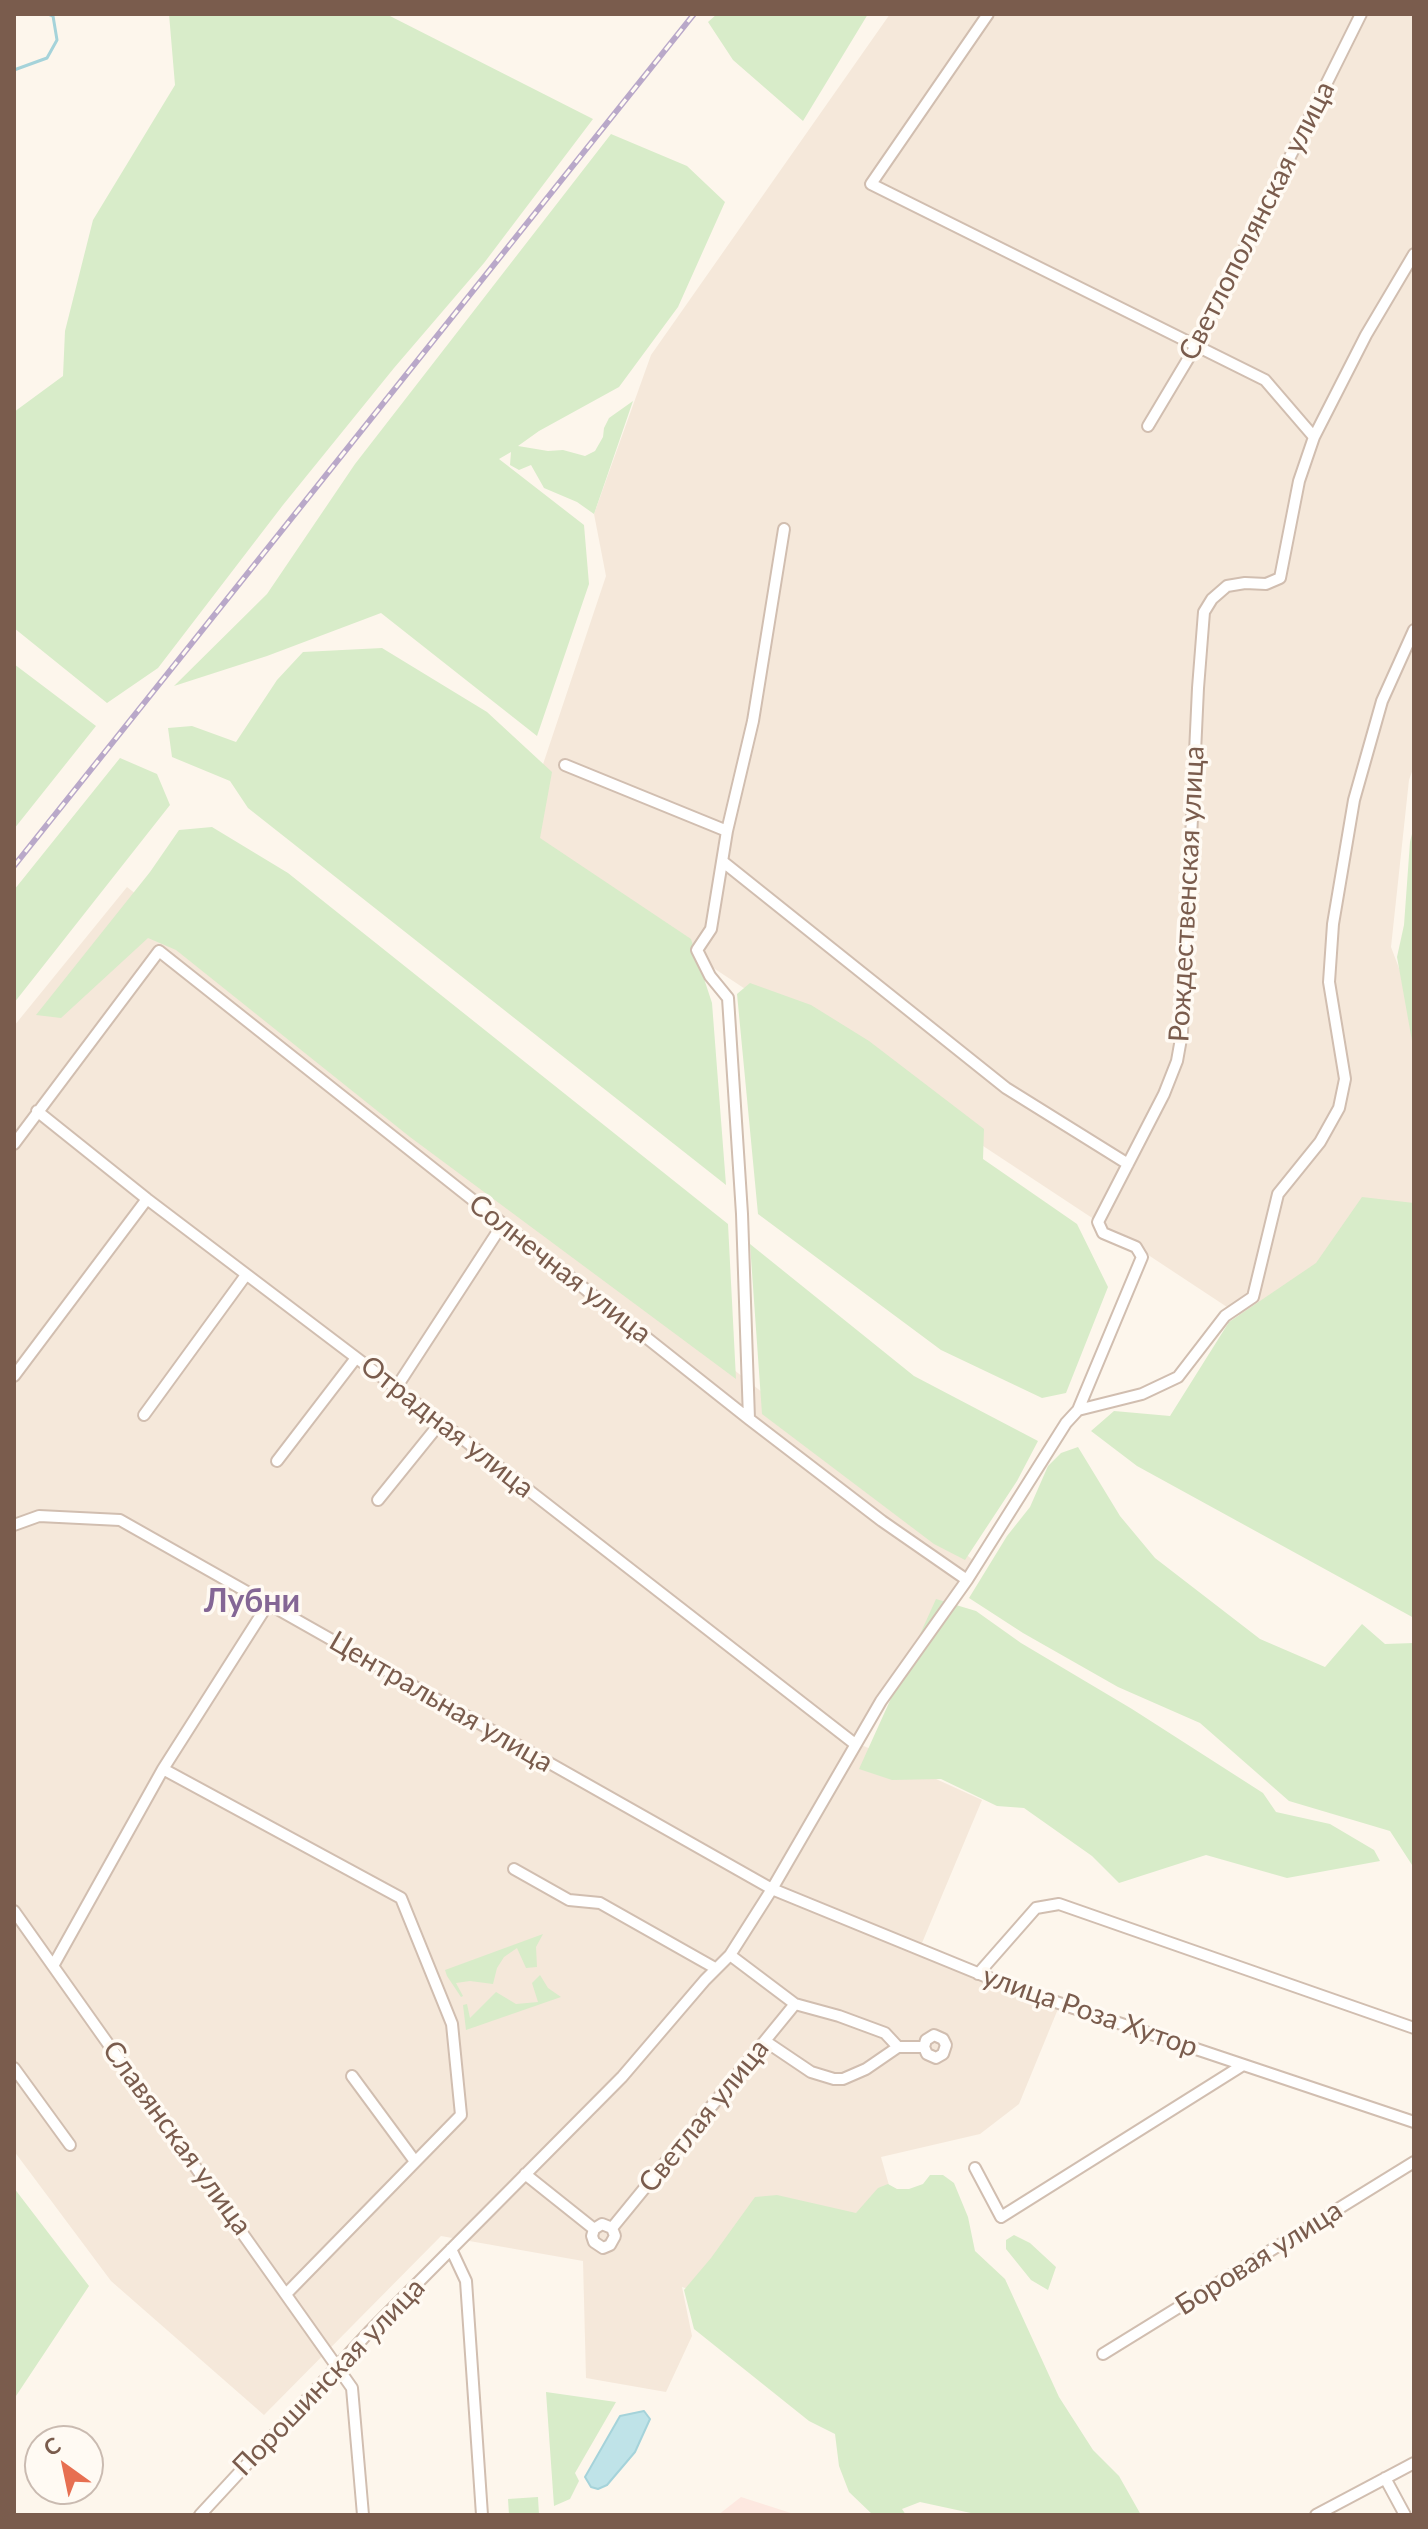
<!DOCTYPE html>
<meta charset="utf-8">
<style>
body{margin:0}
#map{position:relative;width:1428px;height:2529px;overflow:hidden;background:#fdf6ec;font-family:Lato,sans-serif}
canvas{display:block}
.frame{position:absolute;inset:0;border:16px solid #7a5c4d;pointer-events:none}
.north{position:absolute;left:24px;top:2425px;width:80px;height:80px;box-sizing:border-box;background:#fffaf3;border:2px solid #cabbb1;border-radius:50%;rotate:327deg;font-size:22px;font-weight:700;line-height:32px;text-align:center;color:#7a5c4d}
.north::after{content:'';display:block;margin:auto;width:28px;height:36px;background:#e76f51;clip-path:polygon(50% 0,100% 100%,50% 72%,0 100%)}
</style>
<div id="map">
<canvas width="1428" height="2529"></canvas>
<div class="frame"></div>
<div class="north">С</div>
</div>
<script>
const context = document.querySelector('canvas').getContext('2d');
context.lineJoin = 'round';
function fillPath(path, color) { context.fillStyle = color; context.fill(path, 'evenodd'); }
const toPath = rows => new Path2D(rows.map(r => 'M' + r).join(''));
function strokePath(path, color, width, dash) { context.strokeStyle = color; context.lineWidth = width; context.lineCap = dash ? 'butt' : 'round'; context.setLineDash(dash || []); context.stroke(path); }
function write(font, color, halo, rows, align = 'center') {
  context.font = font + ' Lato,sans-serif'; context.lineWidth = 7; context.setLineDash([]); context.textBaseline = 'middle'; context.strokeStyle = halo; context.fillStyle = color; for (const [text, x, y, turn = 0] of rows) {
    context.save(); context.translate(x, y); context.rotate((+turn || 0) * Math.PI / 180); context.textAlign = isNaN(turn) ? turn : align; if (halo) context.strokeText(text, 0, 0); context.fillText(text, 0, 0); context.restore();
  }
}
const residential = toPath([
 [890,14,1414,14,1414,766,1409,780,1391,947,1414,1008,1414,1211,1277,1340,518,839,606,576,594,514,651,355],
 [127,887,973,1560,855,1742,982,1800,922,1943,1060,2004,1019,2104,980,2134,881,2157,892,2196,880,2205,695,2291,682,2287,692,2336,666,2392,586,2378,583,2261,441,2236,264,2415,111,2281,14,2151,14,1026]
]);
const commercial = toPath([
 [741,2497,797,2515,718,2515]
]);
const green = toPath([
 [169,14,386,14,593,119,484,263,394,368,283,505,158,668,107,703,14,628,14,412,63,376,65,331,93,220,175,85],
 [717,14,868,14,803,121,733,60,708,22],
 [611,134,687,166,725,202,678,307,619,387,539,431,518,446,548,451,563,450,585,456,595,451,603,437,604,428,609,418,633,401,594,514,577,502,544,488,531,465,519,470,510,465,511,452,499,459,584,525,589,584,537,736,381,613,267,656,174,686,267,594,355,464],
 [382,648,487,712,552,772,540,838,691,939,712,1003,726,1185,248,808,230,781,172,757,168,728,192,726,236,742,277,680,303,652],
 [14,664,96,726,14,829],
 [120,758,157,774,170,805,14,1003,14,890],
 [1414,826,1414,1052,1397,957,1404,925,1410,842],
 [212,827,288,873,728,1224,736,1379,410,1137,176,950,148,938,61,1018,36,1015,150,872,179,830],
 [750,983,811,1005,869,1041,984,1129,983,1159,1077,1224,1108,1287,1066,1393,1042,1398,941,1350,758,1214,737,994],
 [1362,1197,1414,1203,1414,1618,1137,1466,1091,1431,1114,1411,1170,1416,1229,1322,1316,1263],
 [750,1244,914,1376,1038,1441,1017,1481,965,1560,934,1544,762,1414],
 [1078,1447,1120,1516,1155,1558,1260,1639,1325,1667,1362,1624,1385,1644,1414,1643,1414,1868,1390,1831,1289,1801,1200,1723,1118,1687,1023,1633,969,1598,1007,1536,1030,1507,1048,1466,1061,1453],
 [936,1599,976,1611,1021,1643,1132,1709,1263,1793,1276,1812,1330,1824,1374,1850,1380,1861,1287,1878,1206,1855,1119,1883,1092,1856,1024,1808,997,1806,941,1779,892,1780,859,1769],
 [543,1934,536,1947,537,1967,526,1968,517,1948,504,1957,497,1968,493,1984,470,1981,456,1983,463,1996,461,1997,447,1976,445,1970],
 [540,1975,548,1988,561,1997,466,2030,463,2005,467,2004,470,2018,496,1992,516,2004,538,2002,532,1983],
 [930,2175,943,2175,954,2183,968,2217,975,2251,1005,2279,1059,2397,1093,2450,1119,2476,1141,2515,980,2515,920,2502,902,2509,906,2515,873,2515,849,2492,839,2466,835,2434,809,2421,694,2329,684,2290,711,2258,755,2197,777,2195,856,2213,878,2188,888,2184,897,2189,909,2189,923,2184],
 [14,2188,89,2286,14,2399],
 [1014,2235,1030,2243,1056,2267,1048,2290,1031,2280,1006,2249,1006,2240],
 [546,2392,616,2402,575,2473,579,2481,570,2499,554,2506],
 [538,2497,539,2515,509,2515,508,2499]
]);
const water = toPath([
 [644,2411,650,2419,635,2452,607,2485,598,2489,591,2487,585,2477,620,2416,644,2411]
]);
const stream = toPath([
 [14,70,47,58,57,40,53,16,48,14]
]);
const minor = toPath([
 [988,14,871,184,1265,380,1314,437],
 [1148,426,1197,344,1361,14],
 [565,765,727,831],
 [722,861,1006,1088,1128,1164],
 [37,1111,147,1199,441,1422,855,1744],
 [14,1144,159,951,749,1419,882,1521,967,1580],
 [14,1376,147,1199],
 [396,1388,502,1225],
 [1078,1410,1142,1394,1178,1377,1225,1316,1253,1297,1278,1194,1320,1142,1339,1108,1345,1079,1329,982,1333,924,1354,800,1382,701,1414,630],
 [144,1415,246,1275],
 [749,1419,742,1214,728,998,710,976,697,950,711,929,727,831,753,721,784,529],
 [277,1461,356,1358],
 [378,1500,441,1422],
 [14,1525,39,1516,120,1520,772,1889,1014,1988,1414,2122],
 [163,1769,401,1898,452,2024,461,2115,287,2293],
 [514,1869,569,1900,600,1903,715,1968],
 [14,1911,352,2388,363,2515],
 [730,1955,795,2004,839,2016,885,2033,898,2047,924,2047,927,2054,936,2058,943,2054,946,2045,943,2039,934,2035,926,2040,924,2047],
 [53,1966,163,1769,268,1604],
 [978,1974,1036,1908,1059,1904,1414,2028],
 [765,2041,811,2072,834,2079,843,2079,866,2069,898,2047],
 [14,2068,70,2145],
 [352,2076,414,2160],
 [975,2168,1001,2217,1243,2065],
 [525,2174,594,2229],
 [612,2228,615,2236,610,2245,603,2248,594,2242,592,2236,594,2229,602,2224,612,2228,795,2004],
 [451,2249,466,2281,482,2515],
 [1103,2354,1414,2162],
 [1385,2478,1405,2515],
 [200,2515,369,2332,622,2077,705,1980,730,1955,772,1889,881,1701,967,1580,1066,1423,1078,1410,1142,1257,1136,1247,1103,1233,1098,1222,1164,1094,1177,1061,1182,1033,1198,688,1204,612,1212,599,1227,586,1245,583,1266,584,1280,578,1299,481,1314,437,1366,335,1414,254],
 [1316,2515,1414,2463]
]);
const rail = toPath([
 [14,866,694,14]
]);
const streetNames = [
 ["Светлополянская улица",1257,221,-63],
 ["Рождественская улица",1187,894,-87],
 ["Солнечная улица",560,1269,38],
 ["Отрадная улица",447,1427,38],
 ["Центральная улица",441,1702,30],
 ["улица Роза Хутор",1090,2012,19],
 ["Светлая улица",704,2116,-51],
 ["Славянская улица",177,2138,54],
 ["Боровая улица",1259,2258,-32],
 ["Порошинская улица",329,2377,-46]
];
const quarterNames = [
 ["Лубни",252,1602]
];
fillPath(residential, '#f5e8da');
fillPath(commercial, '#fde8e0');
fillPath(green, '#d8ecc9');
fillPath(water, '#bfe3e8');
strokePath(water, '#a5d3da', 2);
strokePath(stream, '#a5d3da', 3);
strokePath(minor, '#d1beb0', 14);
strokePath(minor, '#fff', 10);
strokePath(rail, '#b9a8c9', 6);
strokePath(rail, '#fffaf3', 3, [9]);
write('28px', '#7a5c4d', '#fffaf3', streetNames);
write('bold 32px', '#846695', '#fffaf3', quarterNames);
</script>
